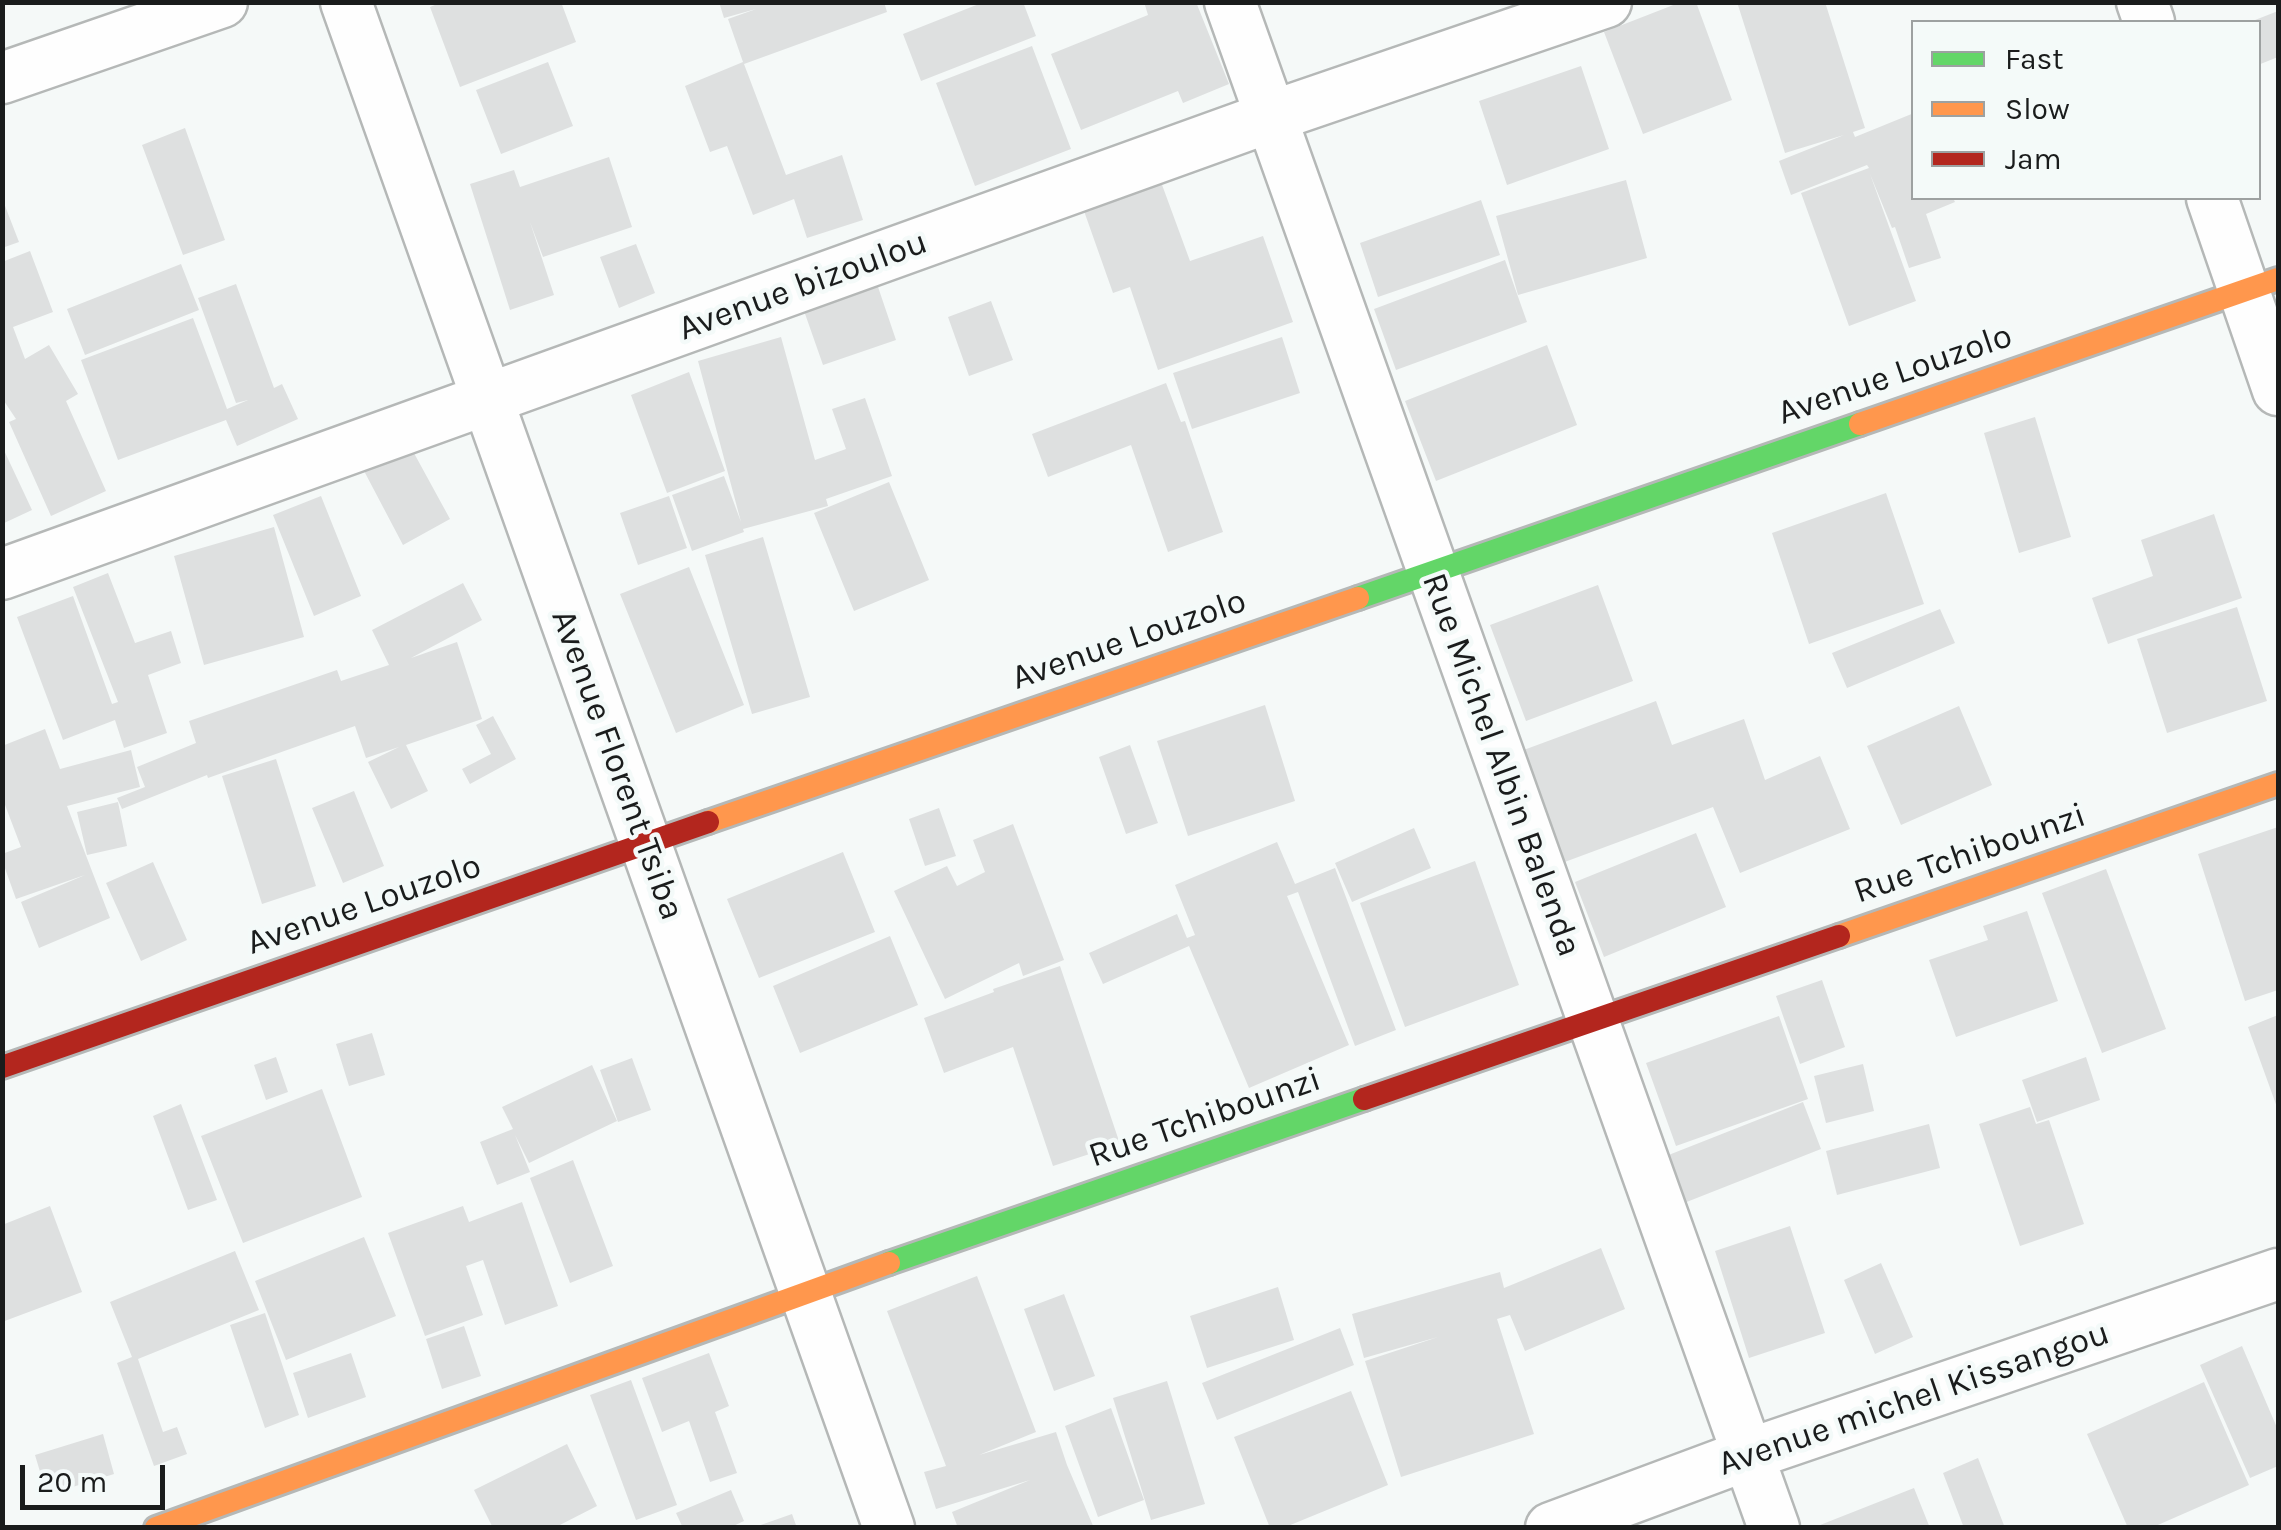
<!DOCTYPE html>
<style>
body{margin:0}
#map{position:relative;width:2281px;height:1530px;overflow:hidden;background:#f5f9f8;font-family:Karla,sans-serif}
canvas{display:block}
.frame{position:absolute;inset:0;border:5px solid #1a1c1c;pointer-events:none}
.legend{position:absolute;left:1911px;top:20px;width:350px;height:180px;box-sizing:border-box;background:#f4faf9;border:2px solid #9da1a1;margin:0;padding:12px 18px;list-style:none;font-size:30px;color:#1a1c1c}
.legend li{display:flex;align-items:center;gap:20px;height:50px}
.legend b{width:50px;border:2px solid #9da1a1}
.scale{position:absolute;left:20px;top:1465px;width:145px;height:45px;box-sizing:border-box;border:5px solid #1a1c1c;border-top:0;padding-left:12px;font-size:30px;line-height:35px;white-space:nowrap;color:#1a1c1c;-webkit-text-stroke:8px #f4faf9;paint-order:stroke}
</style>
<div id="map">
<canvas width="2281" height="1530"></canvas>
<div class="frame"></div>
<ul class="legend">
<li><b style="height:12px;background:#63d668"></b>Fast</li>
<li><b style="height:12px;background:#ff974d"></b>Slow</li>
<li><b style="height:12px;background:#b3261e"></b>Jam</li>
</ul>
<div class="scale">20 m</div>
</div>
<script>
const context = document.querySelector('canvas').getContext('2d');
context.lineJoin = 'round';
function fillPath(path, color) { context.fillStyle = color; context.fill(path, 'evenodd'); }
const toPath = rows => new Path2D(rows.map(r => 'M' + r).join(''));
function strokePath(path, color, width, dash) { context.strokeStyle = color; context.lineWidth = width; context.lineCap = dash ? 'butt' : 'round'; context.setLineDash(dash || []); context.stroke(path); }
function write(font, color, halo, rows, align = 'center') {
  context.font = font + ' Karla,sans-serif'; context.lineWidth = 9; context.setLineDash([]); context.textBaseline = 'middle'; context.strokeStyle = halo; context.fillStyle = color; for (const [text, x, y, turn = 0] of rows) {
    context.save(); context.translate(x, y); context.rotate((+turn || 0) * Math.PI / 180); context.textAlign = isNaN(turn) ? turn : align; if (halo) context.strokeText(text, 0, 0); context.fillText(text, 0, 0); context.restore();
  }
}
const building = toPath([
 [442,2,561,2,576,42,460,87,430,7],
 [719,2,884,2,887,12,744,64,786,175,842,155,863,220,807,238,794,199,753,215,727,146,710,152,685,86,743,62,728,19,756,9,724,18],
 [984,2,1023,2,1036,36,921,81,903,34],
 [1144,2,1196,2,1229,84,1183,103,1178,91,1081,130,1051,54,1148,15],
 [1681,2,1696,2,1732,100,1643,134,1604,32],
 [1737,2,1825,2,1865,128,1853,132,1855,137,1914,113,1914,198,1953,198,1955,202,1926,214,1941,258,1909,268,1895,227,1892,228,1870,174,1916,301,1849,326,1801,193,1869,168,1867,165,1791,195,1779,161,1844,135,1785,153],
 [2278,11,2278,57,2258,65,2258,22,2250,22],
 [1032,46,1071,149,975,186,936,83],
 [548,62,573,126,501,154,476,90],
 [1581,66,1609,149,1507,185,1479,101],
 [185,128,225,240,183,255,142,145],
 [609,157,632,227,543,257,530,222,554,295,510,310,470,184,514,170,520,187],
 [1626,180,1647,258,1518,295,1496,216],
 [1161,182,1190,261,1263,236,1293,322,1158,370,1130,287,1113,293,1084,211],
 [2,198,19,242,2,248],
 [1481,200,1500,255,1378,297,1360,243],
 [636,244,655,293,619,308,600,257],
 [30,251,53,312,13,327,25,359,49,345,78,394,66,401,106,491,51,516,9,422,16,419,2,398,2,262],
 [1505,260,1527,322,1396,370,1374,309],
 [181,264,199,310,85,355,67,309],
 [876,281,896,340,823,365,803,308],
 [236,284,274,388,282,384,298,419,237,446,226,420,118,460,81,360,193,318,227,409,248,400,236,403,198,298],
 [991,301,1013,360,969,376,948,317],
 [781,337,815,460,846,449,832,409,865,398,892,476,826,499,828,506,743,529,744,532,692,551,672,495,724,476,741,522,698,361],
 [1282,337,1300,393,1192,429,1173,373],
 [1547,345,1577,425,1436,481,1405,401],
 [689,372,725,471,667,493,631,395],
 [1166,383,1181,422,1185,421,1223,532,1168,552,1131,445,1048,477,1032,434],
 [2035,417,2071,537,2019,553,1984,433],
 [409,444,450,519,403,545,363,469],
 [2,446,32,510,2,524],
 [889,482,929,580,854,611,814,513],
 [1886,493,1924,604,1809,644,1772,533],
 [321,496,361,596,314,616,273,515],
 [669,496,687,548,638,565,620,513],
 [2214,514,2242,598,2108,644,2092,598,2153,576,2141,540],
 [274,527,304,637,204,665,174,556],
 [763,537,810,697,752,714,705,555],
 [689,567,744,705,676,733,620,594],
 [108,573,135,643,171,631,181,663,148,675,167,733,124,748,115,720,63,740,17,617,73,596,112,704,118,702,73,587],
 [463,583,482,620,411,658,457,642,482,719,406,745,428,791,391,809,368,762,399,747,366,758,355,726,208,778,207,775,122,809,117,798,145,787,137,767,196,743,189,721,337,670,341,681,389,665,372,630],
 [1598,585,1633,681,1526,721,1490,625],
 [2237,607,2267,701,2167,733,2137,639],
 [1940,609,1955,643,1847,688,1832,653],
 [1656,701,1672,745,1744,719,1765,780,1820,756,1850,829,1740,873,1713,807,1562,863,1521,751],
 [1265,705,1295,801,1188,836,1157,741],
 [1959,706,1992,785,1901,825,1867,746],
 [493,716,516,759,470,784,462,769,491,754,476,725],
 [45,729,60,769,131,750,140,787,67,806,110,918,39,948,21,902,85,875,16,899,2,860,2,854,21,847,2,797,2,746],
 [1130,745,1158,823,1126,834,1099,757],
 [276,759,316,886,262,904,222,776],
 [354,791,384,866,343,883,312,808],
 [118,802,127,846,87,855,77,812],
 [939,808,956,856,925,866,909,819],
 [1013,824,1064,960,1023,976,1019,963,945,999,894,891,947,866,957,886,985,872,973,840],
 [2278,827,2278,990,2245,1001,2198,854],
 [1414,828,1431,868,1352,902,1335,863],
 [1696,833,1726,907,1604,957,1575,882],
 [1277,842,1295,884,1335,868,1396,1030,1355,1046,1298,892,1287,896,1349,1045,1249,1088,1189,946,1103,984,1089,953,1177,914,1187,938,1195,935,1175,885],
 [843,852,875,932,759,978,727,899],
 [1475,861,1519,985,1405,1027,1360,903],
 [153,862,187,940,141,961,106,883],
 [2106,869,2166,1029,2102,1053,2042,893],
 [2027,911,2058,1001,1956,1037,1929,960,1988,940,1983,926],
 [890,936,918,1005,800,1053,773,986],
 [1060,966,1120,1144,1053,1166,1013,1047,944,1073,924,1018,994,992,993,989],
 [1822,980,1845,1047,1800,1064,1776,996],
 [2278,1015,2278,1110,2248,1027],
 [1779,1016,1808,1099,1676,1146,1646,1063],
 [372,1033,385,1075,349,1086,336,1044],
 [276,1057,288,1092,266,1100,254,1065],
 [2086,1057,2100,1100,2037,1122,2022,1080],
 [632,1058,651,1110,618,1122,600,1070],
 [1863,1064,1874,1111,1826,1123,1814,1076],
 [592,1065,617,1121,529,1163,515,1135,530,1172,497,1185,480,1142,513,1129,502,1107],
 [322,1089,362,1197,243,1243,201,1136],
 [1803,1102,1821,1149,1679,1205,1661,1158],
 [181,1104,217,1200,188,1210,153,1116],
 [2030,1107,2036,1124,2049,1120,2084,1224,2020,1246,1979,1124],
 [1929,1124,1940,1168,1837,1195,1826,1151],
 [573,1160,613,1266,570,1283,530,1178],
 [522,1202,558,1306,505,1325,483,1260,466,1266,483,1315,425,1336,388,1233,463,1206,469,1222],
 [50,1206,82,1292,2,1322,2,1225],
 [1790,1226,1825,1333,1749,1358,1715,1251],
 [364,1237,396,1316,286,1360,255,1281],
 [1601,1248,1625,1309,1525,1351,1510,1315,1497,1319,1534,1434,1401,1477,1365,1361,1438,1337,1364,1358,1352,1314,1500,1272,1504,1288],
 [235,1251,259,1310,138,1359,163,1432,177,1427,187,1454,154,1466,117,1363,132,1357,110,1302],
 [1881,1263,1913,1337,1875,1354,1844,1280],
 [977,1276,1036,1432,979,1455,1056,1432,1067,1465,1094,1528,958,1528,952,1512,1030,1480,936,1509,924,1472,946,1466,887,1311],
 [1278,1287,1294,1340,1207,1368,1190,1316],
 [1064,1294,1095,1376,1054,1391,1024,1309],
 [265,1313,299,1415,265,1428,230,1325],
 [464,1326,481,1376,442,1389,426,1339],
 [1340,1328,1354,1365,1217,1420,1202,1383],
 [2242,1346,2278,1430,2278,1466,2250,1478,2200,1365],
 [351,1353,366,1397,308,1418,293,1373],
 [709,1353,729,1406,715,1412,737,1473,710,1482,689,1421,662,1432,642,1378],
 [631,1380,677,1505,636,1520,590,1395],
 [1167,1381,1205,1504,1151,1520,1113,1398],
 [2204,1382,2249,1485,2151,1528,2128,1528,2087,1434],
 [1351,1391,1388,1485,1283,1528,1270,1528,1234,1437],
 [1111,1408,1144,1500,1098,1517,1065,1426],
 [103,1434,114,1474,47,1495,35,1455],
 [567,1444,597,1506,554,1528,493,1528,474,1490],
 [1978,1458,2005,1528,1964,1528,1943,1473],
 [1914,1488,1930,1528,1815,1528,1815,1527],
 [731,1490,744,1521,729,1528,683,1528,676,1513],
 [792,1514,797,1528,755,1528,755,1527]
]);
const street = toPath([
 [346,2,889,1528],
 [1230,2,1774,1528],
 [2142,2,2149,22],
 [2,78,222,2],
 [2212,198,2278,390],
 [2,574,1270,117,1606,2],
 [1551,1528,1747,1455,2278,1274]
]);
const fast = toPath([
 [1358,598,1860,424],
 [889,1263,1364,1099]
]);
const slow = toPath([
 [1860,424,2278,279],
 [708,822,1358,598],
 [1839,936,2278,784],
 [156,1528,889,1263]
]);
const jam = toPath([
 [2,1067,708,822],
 [1364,1099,1839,936]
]);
const streetNames = [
 ["Avenue bizoulou",803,286,-20],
 ["Avenue Louzolo",1895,375,-19],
 ["Avenue Louzolo",1129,640,-19],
 ["Avenue Florent Tsiba",617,765,70],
 ["Rue Michel Albin Balenda",1501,765,70],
 ["Rue Tchibounzi",1970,854,-19],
 ["Avenue Louzolo",364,905,-19],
 ["Rue Tchibounzi",1205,1118,-19],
 ["Avenue michel Kissangou",1914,1399,-19]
];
fillPath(building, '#dee0e0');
strokePath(street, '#b5b8b7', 55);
strokePath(fast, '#b5b8b7', 28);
strokePath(slow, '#b5b8b7', 28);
strokePath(jam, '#b5b8b7', 28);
strokePath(street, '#fefefe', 50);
strokePath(fast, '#63d668', 22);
strokePath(slow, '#ff974d', 22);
strokePath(jam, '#b3261e', 22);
write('35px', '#1a1c1c', '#f4faf9', streetNames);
</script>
